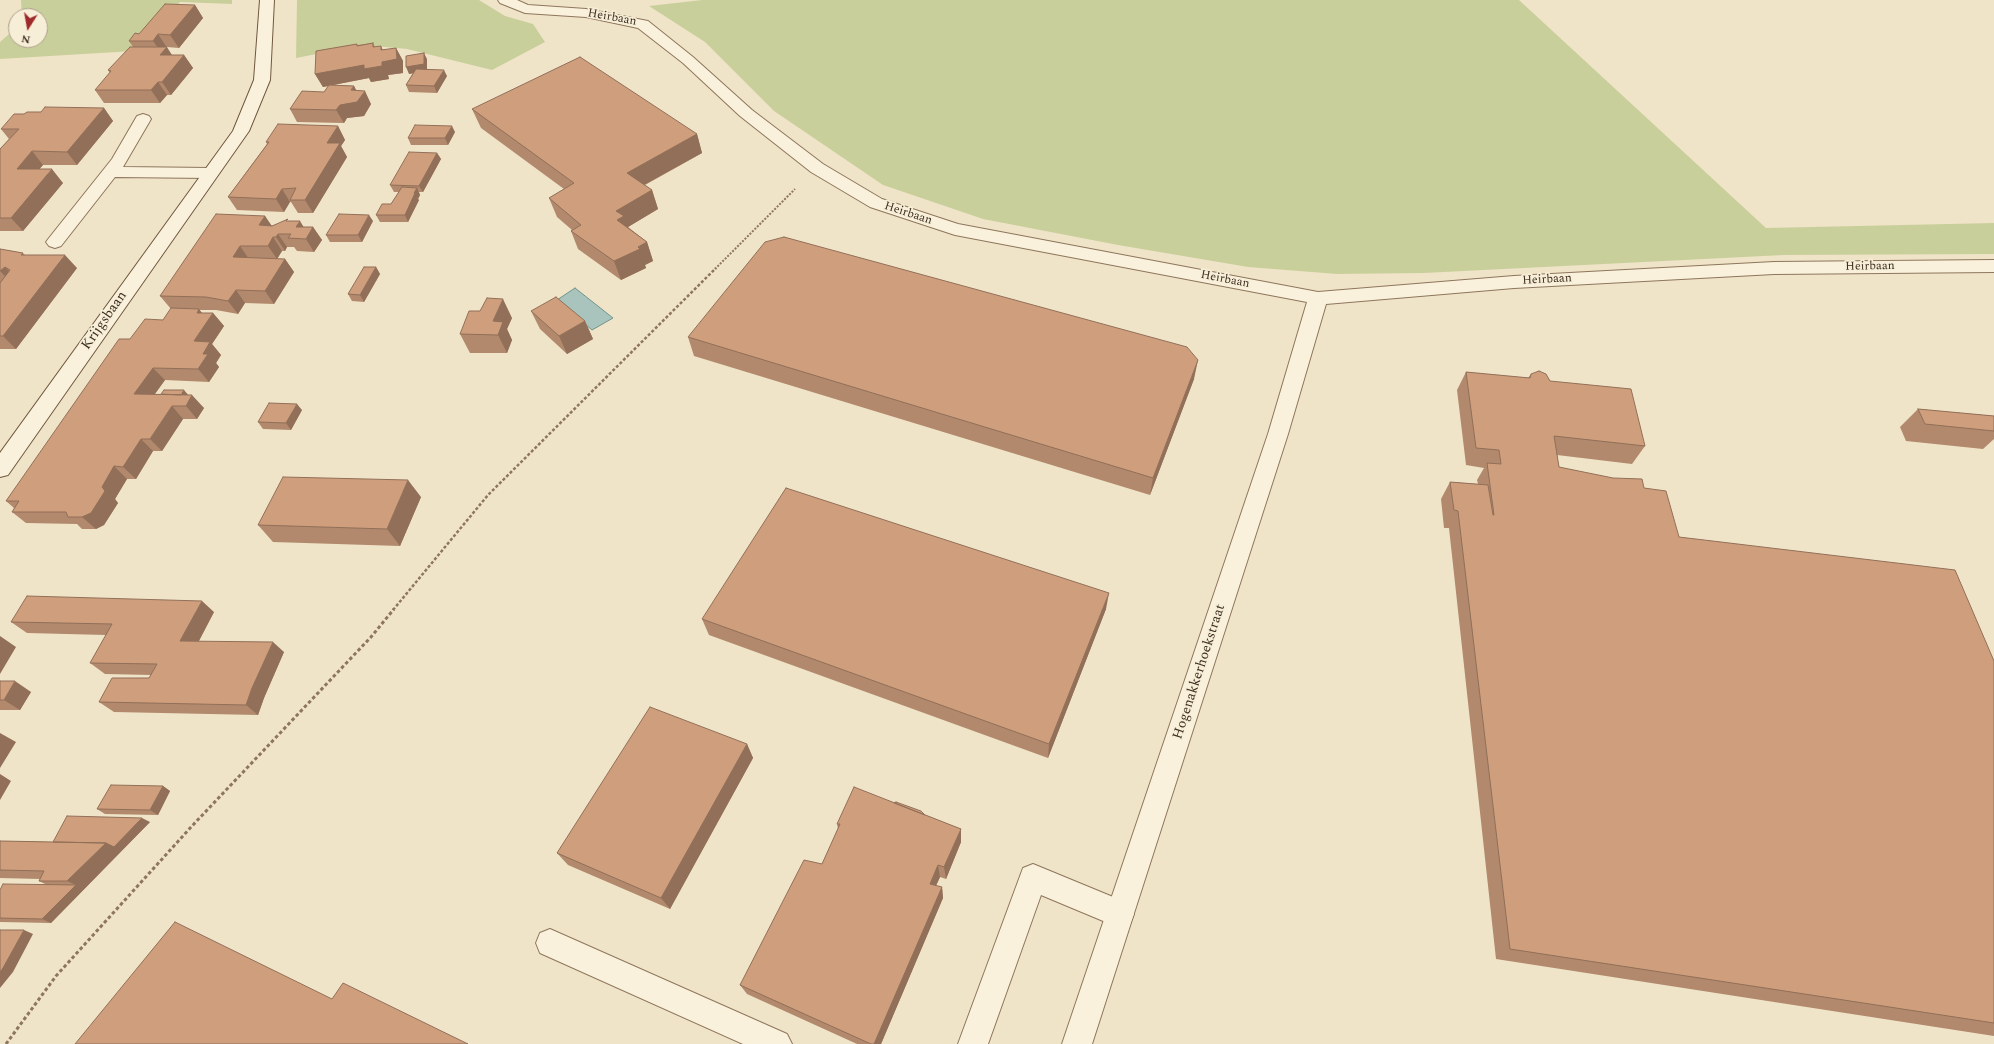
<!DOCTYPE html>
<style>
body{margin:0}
#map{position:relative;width:1994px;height:1044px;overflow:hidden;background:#f0e4c8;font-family:Spectral,serif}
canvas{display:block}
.north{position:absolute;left:8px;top:8px;width:40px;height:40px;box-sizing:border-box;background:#f7eed8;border:1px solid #ada18e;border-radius:50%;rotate:191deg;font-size:11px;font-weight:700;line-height:16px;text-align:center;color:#3d2e20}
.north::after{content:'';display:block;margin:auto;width:14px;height:18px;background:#9e2a2b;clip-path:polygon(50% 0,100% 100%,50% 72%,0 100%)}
</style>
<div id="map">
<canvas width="1994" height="1044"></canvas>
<div class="north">N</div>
</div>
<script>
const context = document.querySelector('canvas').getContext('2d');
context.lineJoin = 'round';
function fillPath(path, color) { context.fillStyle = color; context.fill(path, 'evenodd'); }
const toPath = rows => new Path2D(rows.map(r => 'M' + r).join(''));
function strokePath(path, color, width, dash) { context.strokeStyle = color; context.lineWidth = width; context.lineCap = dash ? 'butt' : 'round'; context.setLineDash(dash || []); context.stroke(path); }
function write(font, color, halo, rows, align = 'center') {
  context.font = font + ' Spectral,serif'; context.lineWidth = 3.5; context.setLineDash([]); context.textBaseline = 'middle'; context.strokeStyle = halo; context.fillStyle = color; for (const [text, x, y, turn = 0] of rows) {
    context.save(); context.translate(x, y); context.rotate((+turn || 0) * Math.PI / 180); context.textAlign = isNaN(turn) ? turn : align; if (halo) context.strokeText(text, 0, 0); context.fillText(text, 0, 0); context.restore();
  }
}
const green = toPath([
 [21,0,232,0,232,4,180,2,134,51,0,59,0,42,16,28,16,40,40,40,40,16,22,16],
 [297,0,479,0,505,16,533,24,545,42,492,70,407,49,363,45,296,58],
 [702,0,1519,0,1766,228,1994,223,1994,254,1784,255,1424,273,1337,274,1248,267,1118,245,983,219,883,185,774,111,705,42,649,6]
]);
const water = toPath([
 [575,288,613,318,592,330,557,300,575,288]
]);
const pathFar2 = toPath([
 [715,269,795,189]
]);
const pathFar1 = toPath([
 [393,610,488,495,716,268]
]);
const path = toPath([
 [6,1044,56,976,192,826,371,637,394,609]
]);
const lane = toPath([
 [1033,864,1130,904,1134,914,1130,924,1120,928,1041,895,988,1044,958,1044,1023,868,1033,864],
 [550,929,787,1034,792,1044,743,1044,540,953,536,943,540,933,550,929]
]);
const street = toPath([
 [498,0,517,0,528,5,586,9,648,21,693,57,752,110,823,164,882,199,958,224,1318,292,1514,276,1774,262,1994,260,1994,272,1774,274,1514,288,1326,304,1288,434,1092,1044,1062,1044,1268,434,1307,302,955,235,870,207,811,172,740,116,683,63,638,28,586,17,525,13,500,3,498,0],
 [143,114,149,116,151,119,123,167,210,168,216,169,218,173,216,177,210,178,115,177,61,246,55,248,49,246,46,242,49,238,112,159,137,116,143,114]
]);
const secondary = toPath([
 [260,0,274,0,270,80,249,131,8,475,0,477,0,453,233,131,254,80,260,0]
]);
const wall = toPath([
 [195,5,203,18,179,48,167,47,172,55,184,55,193,68,171,95,167,95,160,103,104,103,95,90,110,73,108,70,133,47,129,41,139,34],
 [373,43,375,47,383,50,396,48,403,61,403,73,388,75,389,79,371,82,369,78,333,85,354,86,356,90,371,104,364,116,347,118,344,123,297,122,290,109,324,92,328,86,323,87,315,74,358,45],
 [427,59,427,69,447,76,437,93,409,92,406,85,413,73,409,74],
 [104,108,113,121,77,165,43,165,39,169,63,183,23,231,0,231,0,149,9,139,1,129,24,114,41,112],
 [472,109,697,134,702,153,645,185,652,190,658,209,628,227,647,242,653,261,645,265,646,268,621,280,578,249,571,231,572,230,557,217,549,198,564,189,481,128],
 [338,126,345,140,341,146,347,157,313,213,298,213,291,202,290,202,284,212,237,210,228,197,267,144,266,142],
 [455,132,448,145,411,145,408,138],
 [437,153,441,159,423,192,419,192,420,195,418,199,419,200,408,222,380,222,376,215,391,204,399,192,394,192,390,185],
 [265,216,271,226,290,221,303,227,313,227,322,240,314,252,297,251,294,247,287,247,285,251,282,251,277,259,285,259,294,272,274,304,245,303,238,314,216,310,199,310,202,313,213,313,224,326,212,344,221,355,216,363,219,367,209,382,165,380,155,394,188,395,204,408,197,419,183,419,162,451,153,451,136,479,127,479,115,499,118,503,104,525,96,529,82,529,77,524,26,523,12,512,14,508,6,501,130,339,163,320,171,309,160,296],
 [373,221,362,242,330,242,326,235],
 [0,249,23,253,25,255,77,268,16,349,0,349,0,283,1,282,0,282],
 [376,267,380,274,364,302,352,301,348,294],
 [531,311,585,321,593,339,567,354,540,329],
 [512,318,507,329,512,340,507,353,470,353,460,334],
 [688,337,1194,379,1150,495,694,356],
 [1466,372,1528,378,1531,374,1550,381,1645,446,1632,464,1557,455,1559,467,1644,488,1679,537,1994,661,1994,1036,1496,959,1449,528,1444,528,1441,499,1450,482,1478,484,1477,480,1484,468,1466,465,1457,390],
 [1918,409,1994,416,1994,439,1983,449,1906,441,1900,427],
 [302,410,291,430,263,429,258,422],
 [421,497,400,546,273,542,258,525],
 [1106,609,1048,758,709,635,702,619],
 [214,612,199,641,284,652,264,698,258,715,114,712,99,702,149,678,151,675,105,674,90,663,106,635,27,633,11,622],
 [0,681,31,692,20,710,0,710],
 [747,744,753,758,670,909,568,865,557,853],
 [163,786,170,791,158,815,105,814,97,809],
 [925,815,961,829,961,842,946,879,940,877,936,886,942,887,943,898,881,1044,857,1044,747,994,740,985,822,864,838,829,837,824],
 [150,822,51,923,0,922,0,890,47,885,39,881,40,879,0,878,0,841,53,842]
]);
const shadedWall = toPath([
 [195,5,203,18,179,48,170,35],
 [158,34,175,60,160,55,162,53,153,41],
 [381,46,387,59,396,48,403,61,403,73,388,75,389,79,371,82,369,78,323,87,315,74,381,50],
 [424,53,427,59,427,71,409,74,406,67],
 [184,55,193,68,171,95,162,82],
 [444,70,447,76,437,93,434,86],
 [158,82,167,95,160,103,151,90],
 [354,86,360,98,365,91,371,104,364,116,347,118,344,123,336,110],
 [104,108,113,121,77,165,67,152],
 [338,126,345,140,341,146,347,157,313,213,305,200,327,143],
 [452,126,455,132,448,145,445,138],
 [697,134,702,153,633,191,627,173],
 [32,151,43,165,28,182,17,169],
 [437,153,441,159,423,192,419,186],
 [52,169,63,183,23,231,11,218],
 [417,188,420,195,418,199,419,200,408,222,405,215,414,193],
 [282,189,290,202,284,212,276,199],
 [652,190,658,209,628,227,630,235,617,220,616,211],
 [369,215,373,221,362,242,358,235],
 [265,216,274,229,259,225],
 [300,221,308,234,296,227],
 [313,227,322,240,314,252,306,239],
 [278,234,287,247,285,251,276,237],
 [273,237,282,251,277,259,268,246],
 [647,242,653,261,645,265,646,268,621,280,614,261],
 [240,246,249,259,233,257],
 [65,255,77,268,16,349,3,336],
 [285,259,294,272,274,304,265,291],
 [5,267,18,280,13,284,0,271],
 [376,267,380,274,364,302,360,295],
 [236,290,245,303,238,314,228,301],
 [503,299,512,318,507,329,512,340,507,353,498,335,493,321],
 [199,309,208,321,213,313,224,326,212,344,221,355,216,363,219,367,209,382,198,369,203,354,194,341,197,313],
 [585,321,593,339,567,354,559,336],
 [1198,360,1194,379,1150,495,1153,478],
 [153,368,165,380,146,406,134,394],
 [184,390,190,397,177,401],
 [192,395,204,408,197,419,186,406],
 [297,404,302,410,291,430,286,423],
 [172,406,183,419,162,451,150,439],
 [141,439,153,451,136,479,123,467],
 [114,466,127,479,115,499,118,503,104,525,96,529,82,517],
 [408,480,421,497,400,546,387,529],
 [1109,593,1106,609,1048,758,1049,744],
 [202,601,214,612,193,652,180,641],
 [0,636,16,647,0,674],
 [273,642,284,652,264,698,258,715,246,705,252,688],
 [15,681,31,692,20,710,4,700],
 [0,733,16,742,0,768],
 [747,744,753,758,670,909,661,898],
 [0,774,11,781,0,800],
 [163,786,170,791,158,815,150,810],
 [142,818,150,822,51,923,42,919,76,885,67,881,106,843],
 [961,829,961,842,946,879,944,867],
 [938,865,940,877,931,896,930,884],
 [942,887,943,898,881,1044,874,1044],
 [24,930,33,934,13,972,0,988,0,972]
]);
const building = toPath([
 [165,4,195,5,170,35,158,34,153,41,129,41,135,33,139,34,165,4],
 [373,43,373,47,381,46,381,50,396,48,397,59,382,62,382,66,364,69,364,65,315,74,316,51,357,44,357,46,373,43],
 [130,47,167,47,160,55,184,55,162,82,158,82,151,90,95,90,111,71,108,70,130,47],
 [424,53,424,64,406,67,406,56,424,53],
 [580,57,697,134,627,173,652,190,616,211,624,216,617,220,647,242,638,247,640,249,614,261,571,231,581,225,549,198,574,183,472,109,580,57],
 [416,69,444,70,434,86,406,85,416,69],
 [329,85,354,86,351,90,365,91,357,102,340,105,336,110,290,109,302,91,324,92,329,85],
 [45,107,104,108,67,152,32,151,17,169,52,169,11,218,0,218,0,149,19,129,1,129,14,114,24,114,27,112,41,112,45,107],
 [278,124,338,126,327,143,340,143,305,200,290,200,296,188,282,189,276,199,228,197,269,142,266,142,278,124],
 [415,125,452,126,445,138,408,138,415,125],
 [409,152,437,153,419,186,390,185,409,152],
 [402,187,417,188,414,193,415,193,405,215,376,215,382,204,391,204,402,187],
 [216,214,265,216,259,225,272,226,288,219,286,221,300,221,296,227,313,227,306,239,288,238,291,234,278,234,276,237,273,237,268,246,240,246,233,257,285,259,265,291,236,290,228,301,206,297,160,296,216,214],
 [339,214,369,215,358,235,326,235,339,214],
 [784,237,1187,347,1198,360,1153,478,688,337,765,242,784,237],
 [0,249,23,253,21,255,65,255,3,336,0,336,0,283,10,270,5,267,0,271,0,249],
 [364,267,376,267,360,295,348,294,364,267],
 [556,297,585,321,559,336,531,311,556,297],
 [487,298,503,299,493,321,503,322,498,335,460,334,469,311,480,311,487,298],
 [171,308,199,309,197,313,213,313,194,341,210,342,203,354,208,354,198,369,153,368,134,394,192,395,186,406,172,406,150,439,141,439,123,467,114,466,102,487,105,491,91,513,82,517,68,517,66,512,12,512,19,501,6,501,119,339,130,339,145,319,163,320,171,308],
 [1539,371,1546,374,1550,381,1631,389,1645,446,1554,436,1559,467,1613,478,1642,479,1644,488,1666,491,1679,537,1955,570,1994,661,1994,1023,1510,949,1458,511,1454,510,1450,482,1488,485,1493,515,1494,515,1487,463,1501,464,1499,450,1476,448,1466,372,1530,378,1531,374,1539,371],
 [164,390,184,390,181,395,161,394,164,390],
 [269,403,297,404,286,423,258,422,269,403],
 [1918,409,1994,416,1994,431,1925,424,1918,409],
 [283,477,408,480,387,529,258,525,283,477],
 [786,488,1109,593,1049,744,702,619,786,488],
 [27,596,202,601,180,641,273,642,252,688,246,705,99,702,112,678,149,678,157,664,90,663,112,624,11,622,27,596],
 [0,681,15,681,4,700,0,700,0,681],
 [650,707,747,744,661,898,557,853,650,707],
 [111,785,163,786,150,810,97,809,111,785],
 [854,787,961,829,944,867,938,865,930,884,942,887,874,1044,871,1044,740,985,804,860,822,864,840,824,837,824,854,787],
 [896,802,921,811,925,815,894,803,896,802],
 [67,816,142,818,114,847,106,843,53,842,67,816],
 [0,841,106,843,67,881,39,881,44,871,0,870,0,841],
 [3,884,76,885,42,919,0,918,0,890,3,884],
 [175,922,332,999,343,983,468,1044,75,1044,175,922],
 [0,930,24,930,3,968,0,972,0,930]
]);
const farStreetnames = [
 ["Heirbaan",612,18,10],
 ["Heirbaan",908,214,18],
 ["Heirbaan",1870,267,-1],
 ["Heirbaan",1225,280,11],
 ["Heirbaan",1547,280,-3]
];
const streetNames = [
 ["Krijgsbaan",105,321,-55],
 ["Hogenakkerhoekstraat",1200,672,-72]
];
fillPath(green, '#c9cf9b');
fillPath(water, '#a9c4bc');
strokePath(water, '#6f938a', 1);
strokePath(lane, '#8d765c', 2);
strokePath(street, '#8d765c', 2);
strokePath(secondary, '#6f573f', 2);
strokePath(pathFar2, '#8d765c', 2, [2, 1.5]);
strokePath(pathFar1, '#8d765c', 2.5, [3, 2]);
strokePath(path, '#8d765c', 3, [3.5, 2.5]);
fillPath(lane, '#faf1dc');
fillPath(street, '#faf1dc');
fillPath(secondary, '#faf1dc');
fillPath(wall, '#b2896c');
fillPath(shadedWall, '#916f58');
fillPath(building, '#cf9f7d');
strokePath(building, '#916f58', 1);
write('12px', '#3d2e20', '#f7eed8', farStreetnames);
write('14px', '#3d2e20', '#f7eed8', streetNames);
</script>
